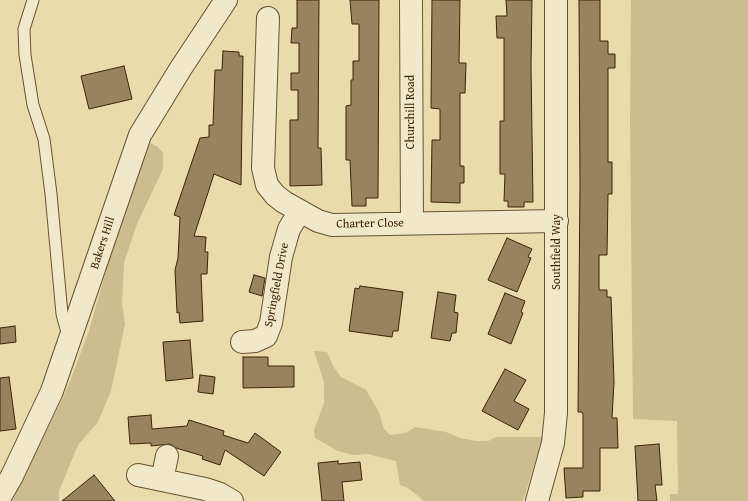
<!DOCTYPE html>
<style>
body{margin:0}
canvas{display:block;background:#e9dbac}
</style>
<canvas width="748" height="501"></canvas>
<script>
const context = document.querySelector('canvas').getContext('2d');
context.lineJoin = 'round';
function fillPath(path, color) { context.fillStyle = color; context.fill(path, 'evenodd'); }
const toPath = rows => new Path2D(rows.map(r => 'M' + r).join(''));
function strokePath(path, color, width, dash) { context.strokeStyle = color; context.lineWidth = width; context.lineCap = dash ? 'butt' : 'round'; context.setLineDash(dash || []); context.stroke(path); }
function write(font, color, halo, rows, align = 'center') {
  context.font = font + ' "Gentium Book Plus",serif'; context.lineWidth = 3; context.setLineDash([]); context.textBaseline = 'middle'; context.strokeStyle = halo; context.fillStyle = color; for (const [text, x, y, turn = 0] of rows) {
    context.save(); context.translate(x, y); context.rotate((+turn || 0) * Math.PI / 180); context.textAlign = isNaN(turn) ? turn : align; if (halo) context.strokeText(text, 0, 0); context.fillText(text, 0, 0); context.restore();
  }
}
const green = toPath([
 [631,0,748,0,748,501,670,501,670,494,678,494,677,421,633,419,630,121],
 [148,142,158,147,163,153,163,169,137,224,124,263,122,303,125,324,111,391,98,422,78,445,59,491,59,501,12,501,67,389,89,331,111,253],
 [314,351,327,352,333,366,341,377,366,390,379,412,384,429,390,435,406,433,415,427,446,432,460,438,476,441,488,441,496,437,543,437,523,501,424,501,408,488,400,485,396,461,367,454,353,455,338,451,315,438,314,430,324,403,324,382]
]);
const building = toPath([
 [297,0,319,0,318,148,321,148,322,185,290,186,290,120,298,120,298,90,291,90,291,73,299,73,299,43,291,43,292,28,297,28,297,0],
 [350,0,379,0,378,198,366,198,366,206,352,206,350,160,346,160,346,106,351,105,351,80,353,80,353,61,359,61,359,24,352,24,350,0],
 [432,0,460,0,459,63,466,63,465,93,460,93,460,166,464,166,464,183,460,183,460,203,431,202,432,140,440,140,440,109,431,108,432,0],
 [506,0,532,0,531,66,533,202,524,202,524,207,508,207,508,201,504,201,505,174,500,174,500,121,504,121,504,38,497,38,496,16,507,16,506,0],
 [579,0,600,0,600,41,608,41,608,54,615,54,615,68,608,68,608,162,612,162,612,194,608,194,607,255,599,255,599,290,607,290,607,297,611,297,614,382,612,418,617,418,618,448,600,448,600,491,583,491,583,497,566,498,564,468,583,468,583,414,582,412,578,412,580,184,579,0],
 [223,51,239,52,239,56,243,56,241,185,214,174,194,236,206,237,205,252,208,252,207,274,201,274,203,321,180,323,179,312,177,313,175,270,178,258,180,217,174,215,200,138,209,137,209,125,213,125,215,70,222,70,223,51],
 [124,66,132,99,89,109,81,76,124,66],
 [507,238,532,249,528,257,531,258,517,292,488,280,507,238],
 [254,275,265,278,262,296,249,292,254,275],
 [360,286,403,292,398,331,393,331,392,337,349,331,355,288,359,289,360,286],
 [438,292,456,295,454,312,458,313,456,333,452,333,450,341,431,338,438,292],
 [505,293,525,301,521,312,523,313,511,344,488,334,505,293],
 [15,326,16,342,0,344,0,328,15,326],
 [190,340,193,378,166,381,163,342,190,340],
 [243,357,268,357,268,366,294,366,294,387,243,388,243,357],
 [505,369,526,380,514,401,529,409,518,430,482,411,505,369],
 [200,375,215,377,213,394,198,392,200,375],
 [9,377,16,429,0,431,0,378,9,377],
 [151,415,152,429,187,426,189,420,224,431,223,435,248,443,255,433,281,452,264,476,225,450,220,465,202,459,203,456,176,448,170,444,151,446,151,443,130,444,128,417,151,415],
 [659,444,662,485,655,485,657,501,638,501,635,446,659,444],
 [338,461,338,464,360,462,362,480,342,482,344,501,322,501,318,463,338,461],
 [94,475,115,501,62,501,94,475]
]);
const service = toPath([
 [33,0,24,29,25,55,33,105,44,139,51,194,62,314,68,336]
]);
const minor = toPath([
 [411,0,412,223],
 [268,18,263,168,267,185,275,195,284,202,318,221,332,225,557,221],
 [242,342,255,341,266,336,271,323,281,257,289,229,300,211],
 [138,475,205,489,220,494,232,501],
 [162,480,167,456],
 [0,497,12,476,52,391,140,135,181,68,226,0],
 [537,501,553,443,556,413,556,0]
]);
const streetNames = [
 ["Churchill Road",411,112,-90],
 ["Charter Close",370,224,-1],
 ["Bakers Hill",103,243,-72],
 ["Southfield Way",557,252,-90],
 ["Springfield Drive",277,285,-79]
];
fillPath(green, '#ccbc90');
fillPath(building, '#97835e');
strokePath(building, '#3e2309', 1);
strokePath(service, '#695132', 13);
strokePath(minor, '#695132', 24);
strokePath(service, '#f1e8c9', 11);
strokePath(minor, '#f1e8c9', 22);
write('12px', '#3e2309', '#f1e8c9', streetNames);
</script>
